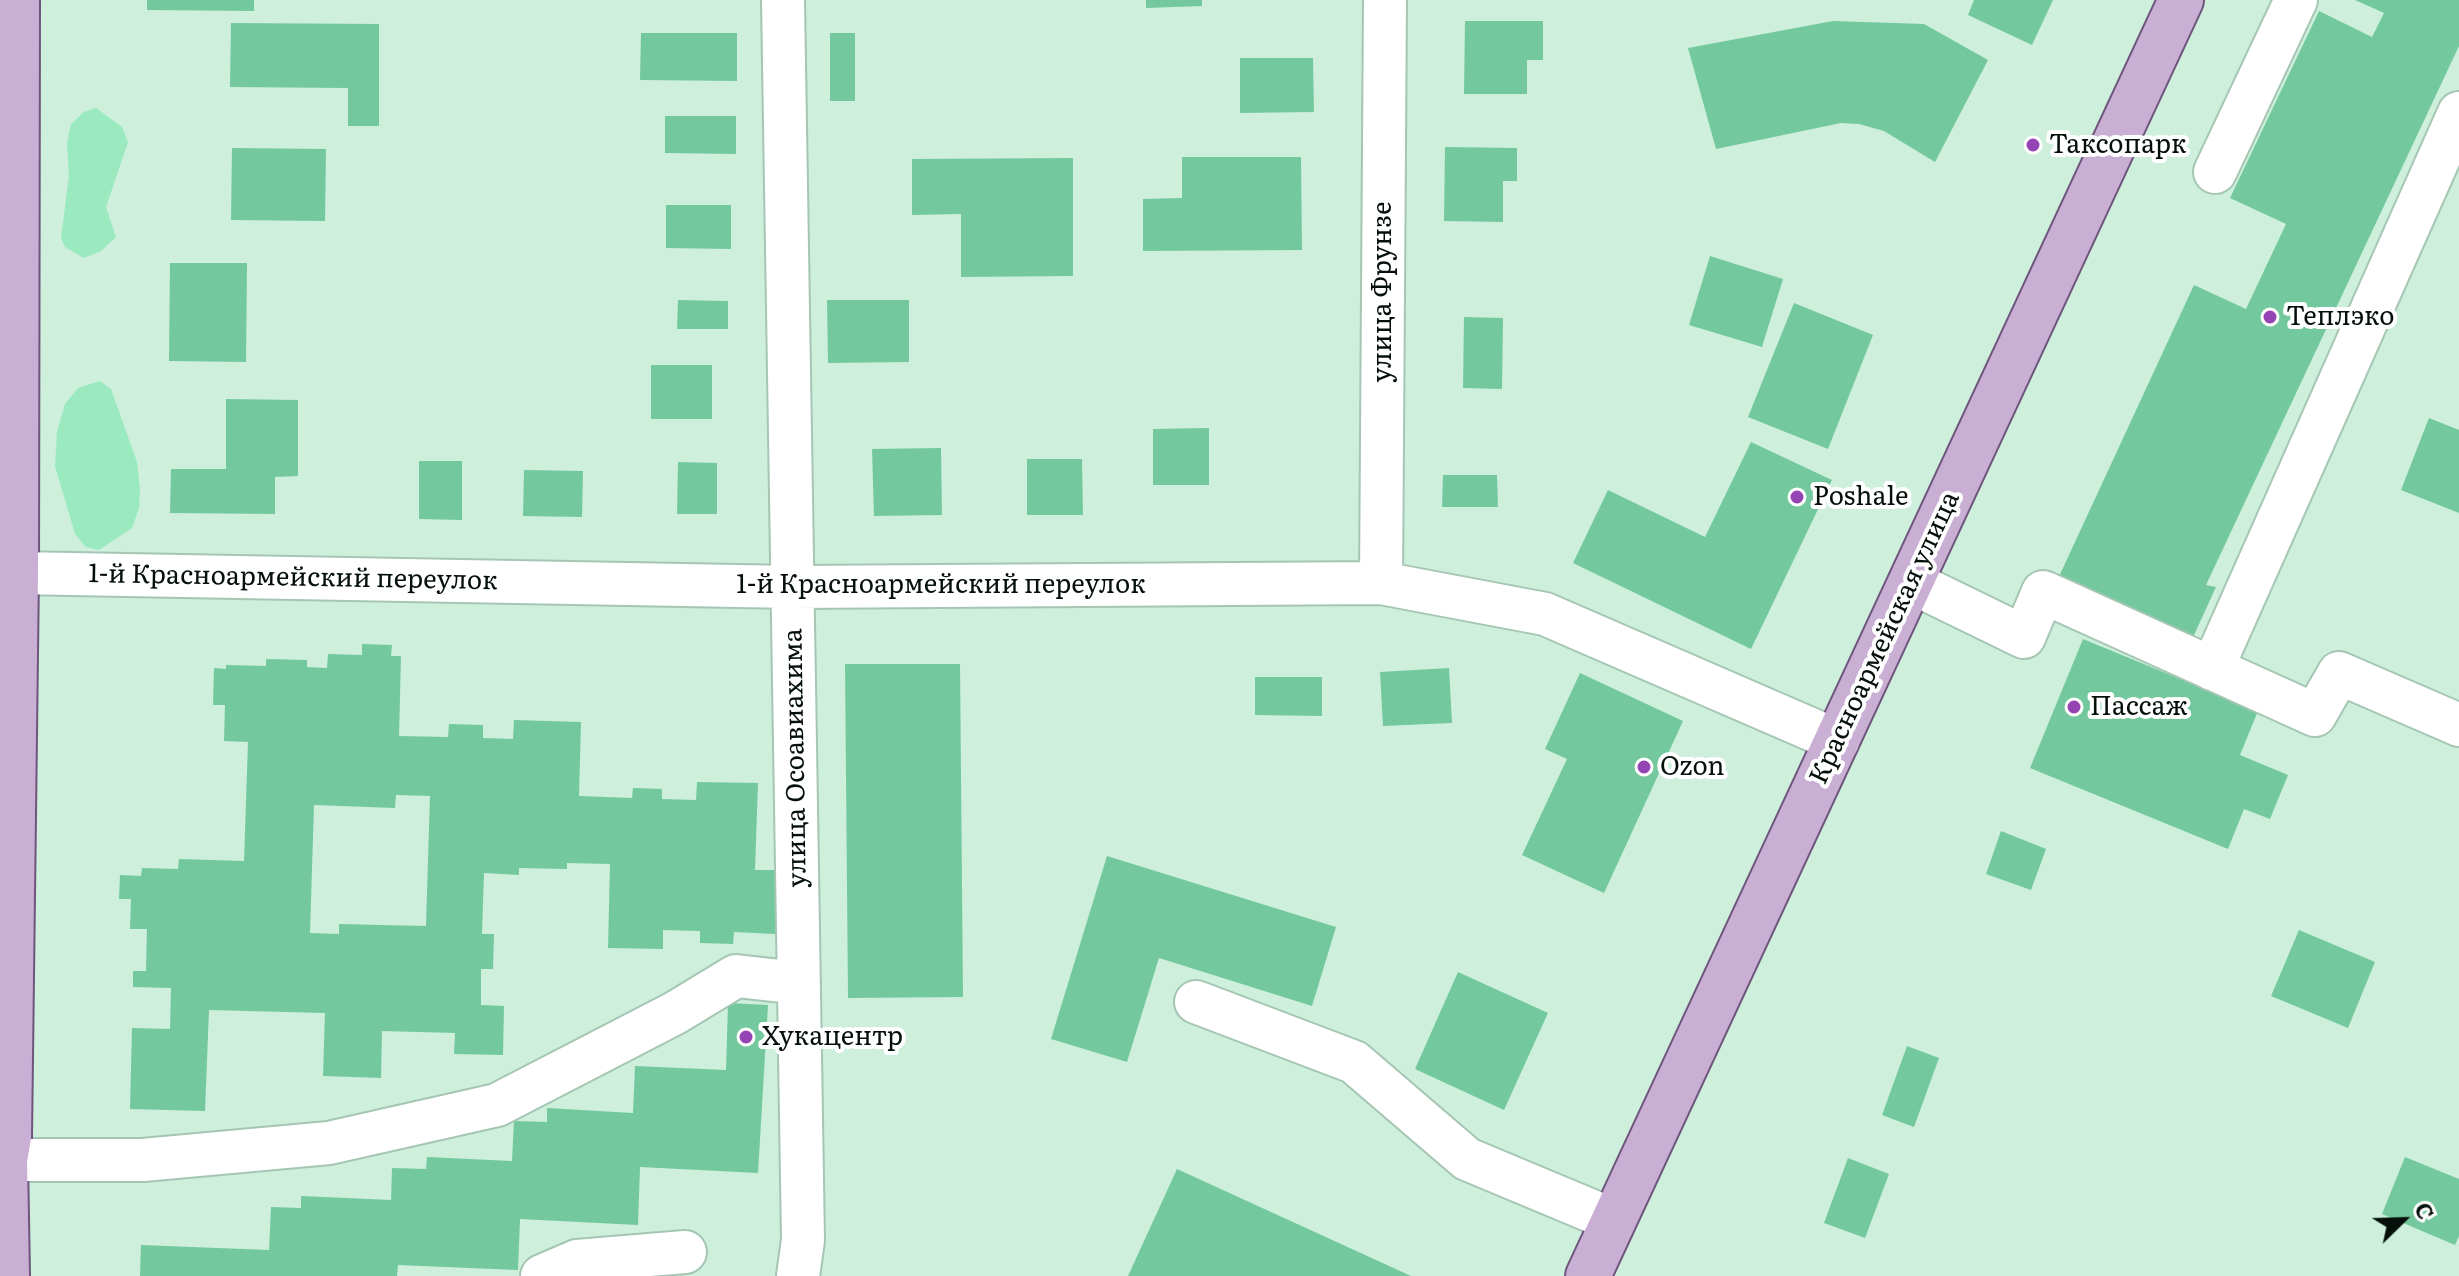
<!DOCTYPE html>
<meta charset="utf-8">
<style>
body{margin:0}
#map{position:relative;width:2459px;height:1276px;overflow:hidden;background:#cdefdb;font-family:Literata,serif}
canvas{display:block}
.north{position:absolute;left:2363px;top:1180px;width:80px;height:80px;-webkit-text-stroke:6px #fff;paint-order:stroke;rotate:67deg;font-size:22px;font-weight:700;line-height:32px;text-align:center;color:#05100a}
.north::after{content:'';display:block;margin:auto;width:28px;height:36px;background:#05100a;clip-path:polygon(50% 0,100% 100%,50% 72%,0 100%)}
</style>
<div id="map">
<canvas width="2459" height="1276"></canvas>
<div class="north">С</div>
</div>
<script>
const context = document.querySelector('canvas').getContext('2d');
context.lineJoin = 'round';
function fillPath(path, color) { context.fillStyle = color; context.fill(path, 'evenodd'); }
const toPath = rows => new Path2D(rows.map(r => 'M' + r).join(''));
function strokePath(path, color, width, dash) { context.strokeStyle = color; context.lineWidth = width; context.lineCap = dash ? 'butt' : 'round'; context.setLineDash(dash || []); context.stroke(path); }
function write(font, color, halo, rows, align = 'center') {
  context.font = font + ' Literata,serif'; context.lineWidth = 8; context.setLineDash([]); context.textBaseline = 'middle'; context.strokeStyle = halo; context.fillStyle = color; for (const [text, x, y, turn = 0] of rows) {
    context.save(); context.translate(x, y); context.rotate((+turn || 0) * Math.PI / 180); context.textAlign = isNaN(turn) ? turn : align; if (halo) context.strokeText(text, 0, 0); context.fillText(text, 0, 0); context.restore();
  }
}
const green = toPath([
 [96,108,122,127,128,142,106,207,116,237,101,251,84,258,65,247,61,238,69,176,67,143,71,124,84,112],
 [100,381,111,389,137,462,140,489,139,508,132,528,99,550,86,547,75,534,55,466,57,432,65,404,78,388]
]);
const building = toPath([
 [147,0,254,0,254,11,147,10],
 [1146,0,1202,0,1202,6,1146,8],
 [1974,0,2053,0,2032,45,1968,15],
 [2355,0,2459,0,2459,46,2206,585,2216,587,2189,646,2056,583,2194,285,2246,309,2286,224,2230,198,2319,11,2372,37,2384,13],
 [1465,21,1543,21,1543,60,1527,60,1527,94,1464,94],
 [1833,21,1924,24,1988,60,1935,162,1884,131,1859,124,1841,123,1716,149,1688,48],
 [231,23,379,24,379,126,348,126,348,88,230,87],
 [641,33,737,33,737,81,640,80],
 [830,33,855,33,855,101,830,101],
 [1240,58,1313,58,1314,112,1240,113],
 [665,116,736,116,736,154,665,153],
 [1445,147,1517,148,1517,181,1503,181,1503,222,1444,221],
 [232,148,326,149,325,221,231,220],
 [1182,157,1301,157,1302,250,1143,251,1143,199,1182,198],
 [1073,158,1073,276,961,277,961,214,912,215,912,159],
 [666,205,731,205,731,249,666,248],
 [1710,256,1783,279,1762,347,1689,325],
 [170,263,247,263,246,362,169,361],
 [678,300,728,301,728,329,677,329],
 [827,300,909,300,909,362,828,363],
 [1794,303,1873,335,1828,449,1748,417],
 [1464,317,1503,318,1502,389,1463,388],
 [651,365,712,365,712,419,651,419],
 [226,399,298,400,298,476,275,477,275,514,170,513,171,469,226,469],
 [2429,418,2459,430,2459,513,2401,490],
 [1209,428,1209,485,1153,485,1153,429],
 [1751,442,1832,480,1751,649,1573,563,1608,490,1705,537],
 [941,448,942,515,874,516,872,449],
 [1027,459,1082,459,1083,515,1027,515],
 [419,461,462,461,462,520,419,519],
 [678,462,717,463,717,514,677,514],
 [524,470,583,471,582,517,523,516],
 [1443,475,1497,475,1498,507,1442,507],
 [2083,639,2258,711,2240,755,2288,775,2270,819,2244,809,2228,849,2030,768],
 [362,644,392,645,391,656,401,656,399,736,448,737,449,724,483,725,483,738,513,739,514,720,581,722,579,796,632,798,633,788,662,789,662,799,696,800,697,782,758,783,755,870,776,870,775,934,734,932,733,944,700,943,700,931,663,930,663,949,608,948,610,864,567,863,567,869,519,868,519,875,484,873,482,934,494,934,493,969,481,969,481,1005,504,1006,503,1055,454,1054,455,1033,382,1031,381,1078,323,1076,325,1013,209,1010,205,1111,130,1109,132,1028,170,1029,171,988,133,987,133,971,146,971,147,929,130,929,131,899,119,899,120,875,141,876,142,868,178,869,179,859,244,861,248,742,224,741,225,705,213,705,214,668,226,669,226,665,266,666,266,659,307,660,307,667,327,668,328,654,362,655],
 [396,795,430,796,426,926,339,924,339,934,310,933,314,805,395,808],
 [845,664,960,664,963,997,848,998],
 [1449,668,1452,723,1383,726,1380,672],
 [1580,673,1683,721,1604,893,1522,855,1567,759,1545,749],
 [1255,677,1322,677,1322,716,1255,715],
 [2001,831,2046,849,2031,890,1986,874],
 [1107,856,1336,927,1312,1006,1159,958,1127,1062,1051,1039],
 [2299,930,2375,962,2348,1028,2271,996],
 [1458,972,1548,1013,1504,1110,1415,1069],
 [728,1003,768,1005,758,1173,640,1167,638,1225,520,1219,518,1270,398,1265,397,1276,140,1276,141,1245,269,1250,271,1207,301,1208,301,1196,391,1200,392,1168,426,1169,427,1157,512,1161,514,1121,547,1122,547,1108,633,1113,635,1066,726,1070],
 [1907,1046,1939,1058,1914,1127,1882,1115],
 [2405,1157,2459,1179,2459,1236,2455,1245,2382,1214],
 [1848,1158,1889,1174,1865,1238,1824,1223],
 [1177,1169,1411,1276,1128,1276]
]);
const minor = toPath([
 [783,0,803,1240,798,1276],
 [2215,172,2296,0],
 [16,573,793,587,1381,583,1545,614,1838,741],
 [1911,582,2024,637,2043,592,2315,715,2339,673,2459,725],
 [1381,583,1385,0],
 [2212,669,2459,113],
 [1196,1002,1354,1062,1467,1159,1613,1220],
 [5,1160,143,1160,329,1143,497,1105,675,1013,736,976,799,983],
 [542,1276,577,1261,685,1252]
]);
const major = toPath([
 [7,1276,5,1160,9,1137,16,573,17,0],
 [1588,1276,2181,0]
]);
const markers = [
 [2033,145,8,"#9544b3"],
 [2270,317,8,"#9544b3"],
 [1797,497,8,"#9544b3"],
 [2074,707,8,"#9544b3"],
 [1644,767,8,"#9544b3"],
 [746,1037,8,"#9544b3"]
];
const poiNames = [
 ["Таксопарк",2049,145],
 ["Теплэко",2286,317],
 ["Poshale",1813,497],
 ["Пассаж",2090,707],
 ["Ozon",1660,767],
 ["Хукацентр",762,1037]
];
const streetNames = [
 ["улица Фрунзе",1383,292,-90],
 ["1-й Красноармейский переулок",293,578,1],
 ["1-й Красноармейский переулок",941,585],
 ["Красноармейская улица",1885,638,-65],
 ["улица Осоавиахима",796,758,-91]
];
fillPath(green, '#9ae9bf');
fillPath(building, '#73c99d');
strokePath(minor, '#a5c6b3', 46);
strokePath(major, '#6e557c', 48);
strokePath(minor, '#fff', 42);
strokePath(major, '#caafd5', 44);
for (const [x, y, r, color] of markers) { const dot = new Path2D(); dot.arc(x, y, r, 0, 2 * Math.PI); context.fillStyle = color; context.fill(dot); strokePath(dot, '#fff', 3); }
write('26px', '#05100a', '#fff', poiNames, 'left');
write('26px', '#05100a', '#fff', streetNames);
</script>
